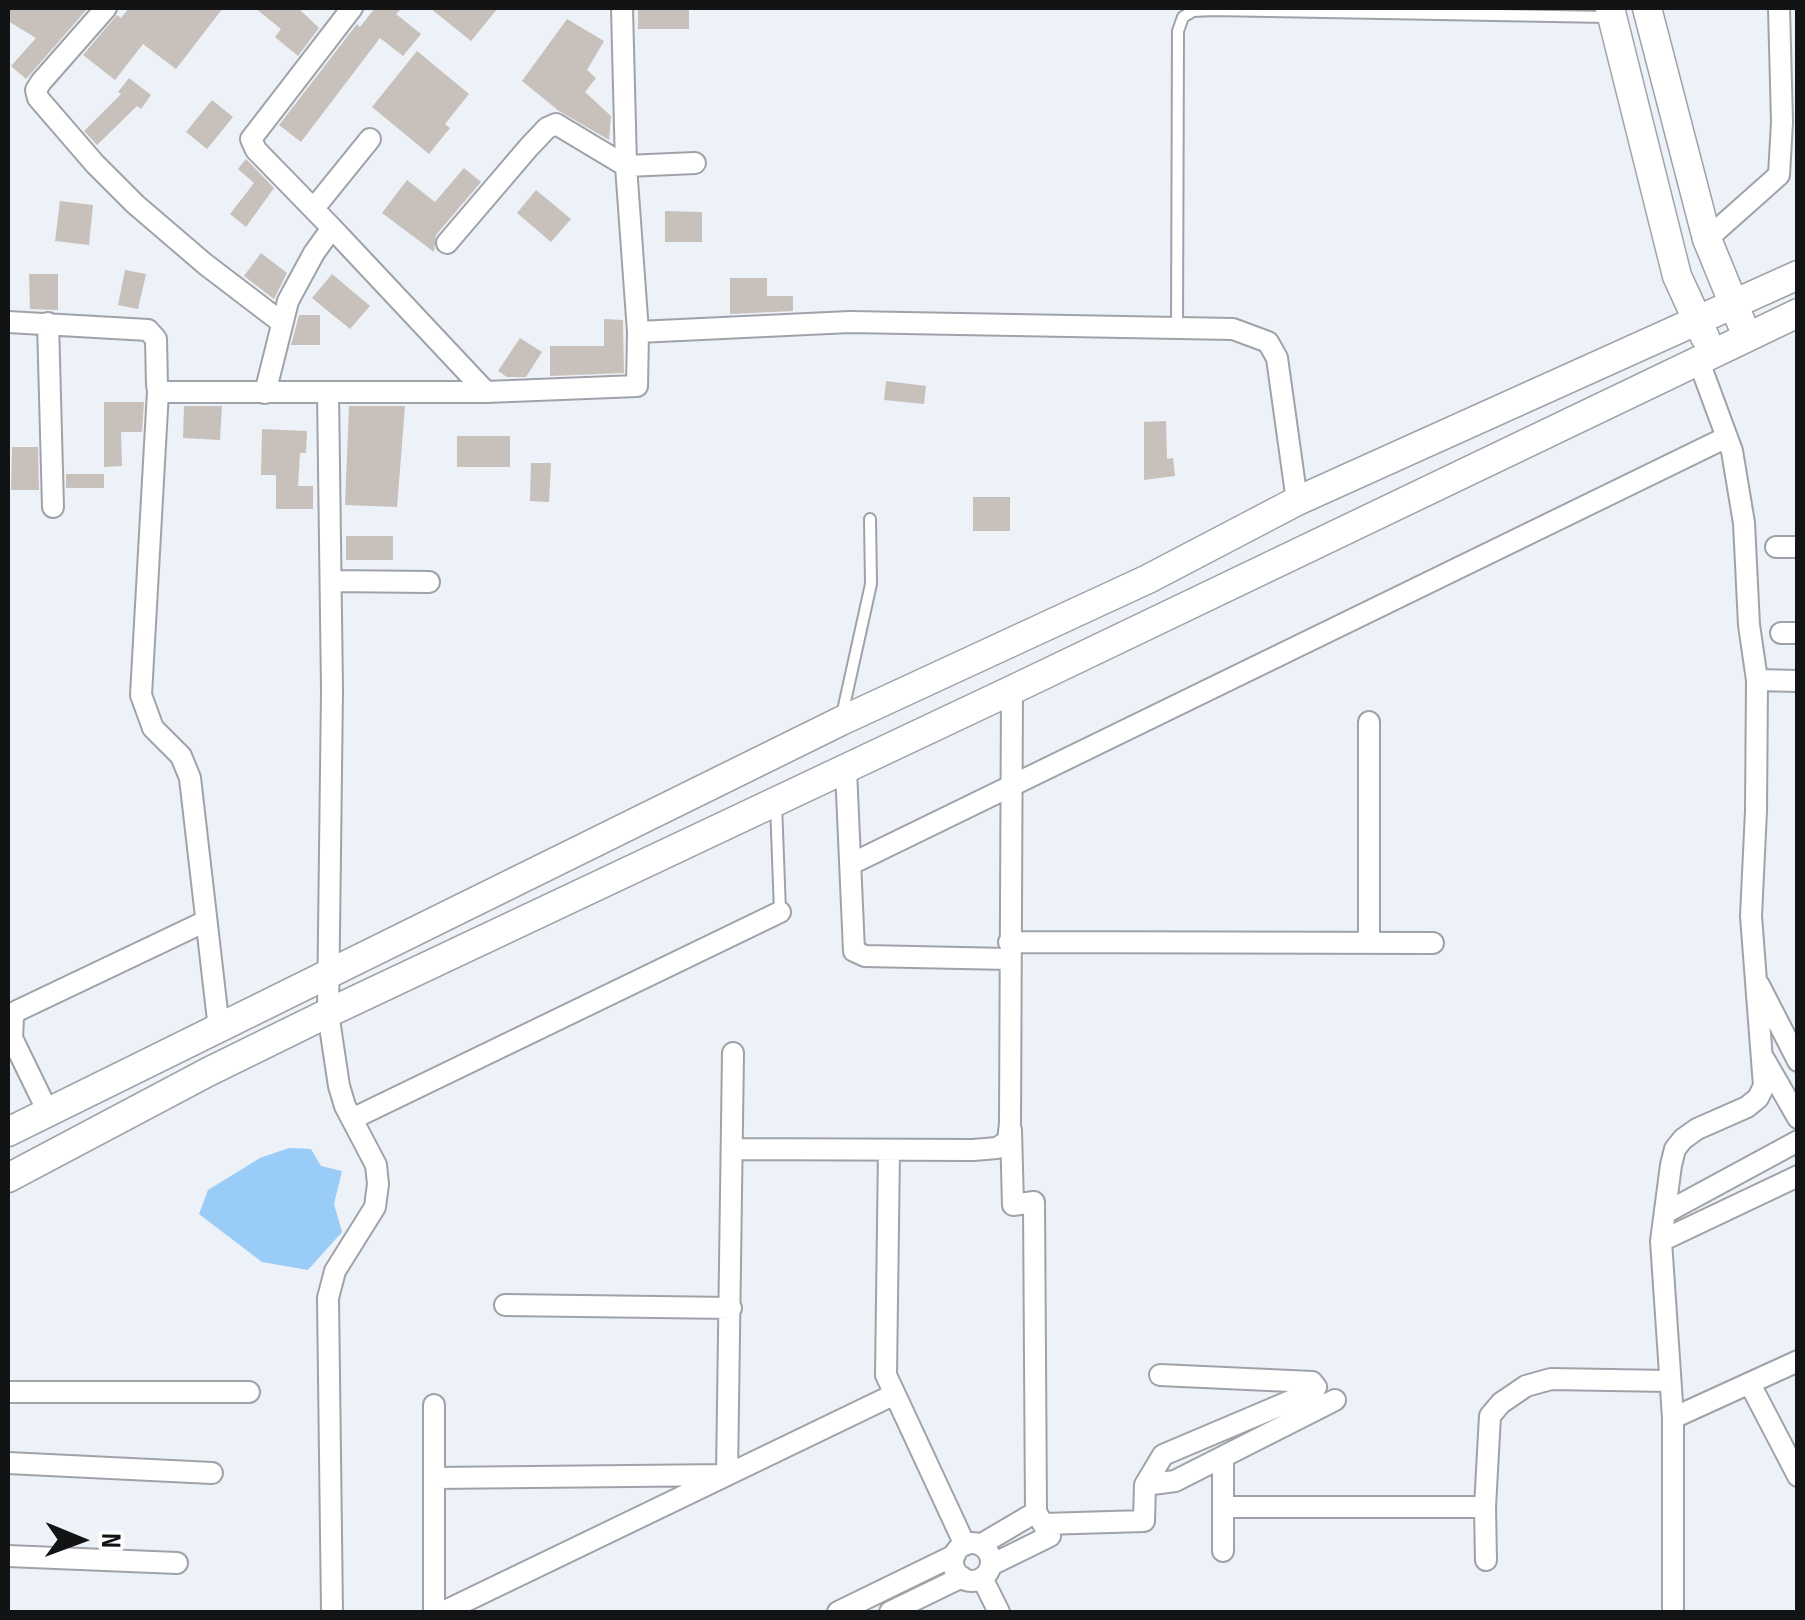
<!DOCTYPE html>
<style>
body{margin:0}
#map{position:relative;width:1805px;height:1620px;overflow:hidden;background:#edf1f8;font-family:"Sofia Sans Condensed",sans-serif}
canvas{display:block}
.frame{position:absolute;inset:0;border:10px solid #121315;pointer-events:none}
.north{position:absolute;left:30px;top:1490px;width:100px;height:100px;-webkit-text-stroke:8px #fefefe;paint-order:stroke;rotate:91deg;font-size:28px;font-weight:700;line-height:40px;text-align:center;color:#121315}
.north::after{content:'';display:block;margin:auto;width:35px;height:45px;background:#121315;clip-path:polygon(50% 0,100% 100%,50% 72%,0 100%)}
</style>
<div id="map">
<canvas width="1805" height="1620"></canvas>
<div class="frame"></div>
<div class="north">N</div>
</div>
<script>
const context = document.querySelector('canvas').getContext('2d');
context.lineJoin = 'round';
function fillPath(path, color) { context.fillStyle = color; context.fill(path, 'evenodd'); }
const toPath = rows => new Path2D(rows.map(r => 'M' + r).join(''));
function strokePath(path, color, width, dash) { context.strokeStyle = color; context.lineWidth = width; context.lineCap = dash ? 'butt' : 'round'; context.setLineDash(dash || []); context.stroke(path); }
const water = toPath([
 [289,1148,311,1149,321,1166,342,1171,334,1204,342,1232,308,1270,262,1262,199,1214,208,1190,260,1158]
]);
const building = toPath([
 [8,8,88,8,26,79,11,66,36,38,8,21],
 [129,8,223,8,176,69,143,44,115,80,83,55,117,15,121,18],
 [255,8,298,8,319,28,298,56,275,37,281,29],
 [375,8,402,8,396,14,421,34,403,56,380,38,301,142,279,125,357,24,360,27],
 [430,8,498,8,471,41],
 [638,8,689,8,689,29,638,29],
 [567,19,604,41,587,70,596,78,585,92,611,116,609,140,559,111,522,81],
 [417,51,469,94,445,124,450,128,429,154,372,107],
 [129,78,151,95,141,109,137,106,97,145,84,131,121,94,118,92],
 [212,100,233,117,207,149,186,132],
 [246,159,274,188,246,227,230,214,254,183,238,169],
 [464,168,481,182,436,235,434,252,382,213,407,180,435,202],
 [536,190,571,219,551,242,517,213],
 [60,201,93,205,89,245,55,241],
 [665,211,702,212,702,242,665,242],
 [261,253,287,273,274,299,244,276],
 [125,270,146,274,138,309,118,305],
 [29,274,58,274,58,310,30,309],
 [332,274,370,306,350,329,312,298],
 [730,278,767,278,767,296,793,296,793,311,730,314],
 [299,315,320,315,320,345,291,345],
 [604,319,623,320,624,373,550,376,550,346,604,346],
 [520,338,542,352,526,377,507,377,498,371],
 [886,381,926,386,924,404,884,400],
 [104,402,144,402,142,432,121,432,122,466,104,467],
 [184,406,222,406,220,440,183,438],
 [349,406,405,406,397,507,345,505],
 [1166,421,1167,459,1173,458,1175,476,1144,480,1144,422],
 [262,429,307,431,306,453,300,453,298,486,313,486,313,509,276,509,276,475,261,475],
 [457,436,510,436,510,467,457,467],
 [12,447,38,447,39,490,11,490],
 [531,463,551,463,549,502,530,501],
 [66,474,104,474,104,488,66,488],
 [973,497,1010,497,1010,531,973,531],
 [346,536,393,536,393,560,346,560]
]);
const lane = toPath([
 [1177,327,1178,31,1183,17,1193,11,1213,10,1608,17],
 [842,715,871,584,870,519],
 [776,803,780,912]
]);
const street = toPath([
 [106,8,41,82,36,90,38,98,95,164,135,204,205,264,281,322],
 [315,207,370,139],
 [332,228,486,392],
 [1707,239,1779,175,1782,122,1779,8],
 [447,243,529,147,547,128,556,124,626,166,695,163],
 [8,322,148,330,156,339,157,386,162,392,486,392,637,386,638,332,626,166,622,8],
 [48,323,53,507],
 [638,332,850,322,1233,329,1268,342,1277,358,1297,501],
 [158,391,141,695,153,728,181,756,190,778,219,1029],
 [328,392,332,690,328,1013,339,1086,345,1106,376,1165,378,1184,375,1207,335,1271,328,1298,332,1612],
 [265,393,288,301,314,253,332,228,256,150,251,139,352,8],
 [1776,547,1798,547],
 [331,581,429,582],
 [1781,633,1798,633],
 [1757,680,1798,681],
 [1369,722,1369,943],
 [846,770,854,951,865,956,1009,959],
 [851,864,1727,437],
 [1009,942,1433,943],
 [1759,985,1798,1061],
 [1764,1059,1798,1118],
 [48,1112,12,1038,13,1017,17,1011,206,921],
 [352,1119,780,912],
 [732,1149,973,1150,997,1148,1008,1141,1010,1123,1012,690],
 [889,1150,886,1375,965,1545],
 [1665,1213,1798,1141],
 [1661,1241,1798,1176],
 [505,1305,731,1308],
 [1750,1384,1798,1476],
 [8,1392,249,1392],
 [434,1405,434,1612],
 [1673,1418,1798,1361],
 [1223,1459,1223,1551],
 [8,1463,212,1473],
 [434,1478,727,1475,733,1053],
 [1145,1485,1175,1481,1335,1400],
 [1223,1507,1485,1507],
 [1043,1524,1144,1521,1145,1485,1163,1455,1314,1391,1316,1387,1312,1382,1160,1375],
 '953 1562a19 19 0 1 1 38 0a19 19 0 1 1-38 0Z',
 [980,1545,1036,1512],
 [8,1556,177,1563],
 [1486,1560,1485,1507,1490,1416,1501,1403,1526,1386,1551,1379,1669,1381],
 [991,1565,1050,1536,1036,1512,1034,1202,1013,1205,1011,1130],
 [982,1578,999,1612],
 [443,1612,893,1395],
 [838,1612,955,1555],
 [890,1612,962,1577],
 [1673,1612,1673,1418,1661,1241,1671,1165,1675,1149,1683,1139,1697,1129,1747,1107,1758,1098,1764,1086,1751,916,1756,811,1757,680,1749,625,1744,523,1732,451,1698,359]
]);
const secondary = toPath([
 [1610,8,1677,276,1705,337],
 [1647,8,1707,239,1741,322],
 [8,1132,841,721,1148,579,1297,501,1798,275],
 [8,1178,208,1072,328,1013,1012,690,1798,313]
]);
fillPath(water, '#99cdf7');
fillPath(building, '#c7c0bb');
strokePath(lane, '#9fa3a9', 14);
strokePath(street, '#9fa3a9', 24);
strokePath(secondary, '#9fa3a9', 31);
strokePath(lane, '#fff', 10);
strokePath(street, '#fff', 20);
strokePath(secondary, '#fff', 28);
</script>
